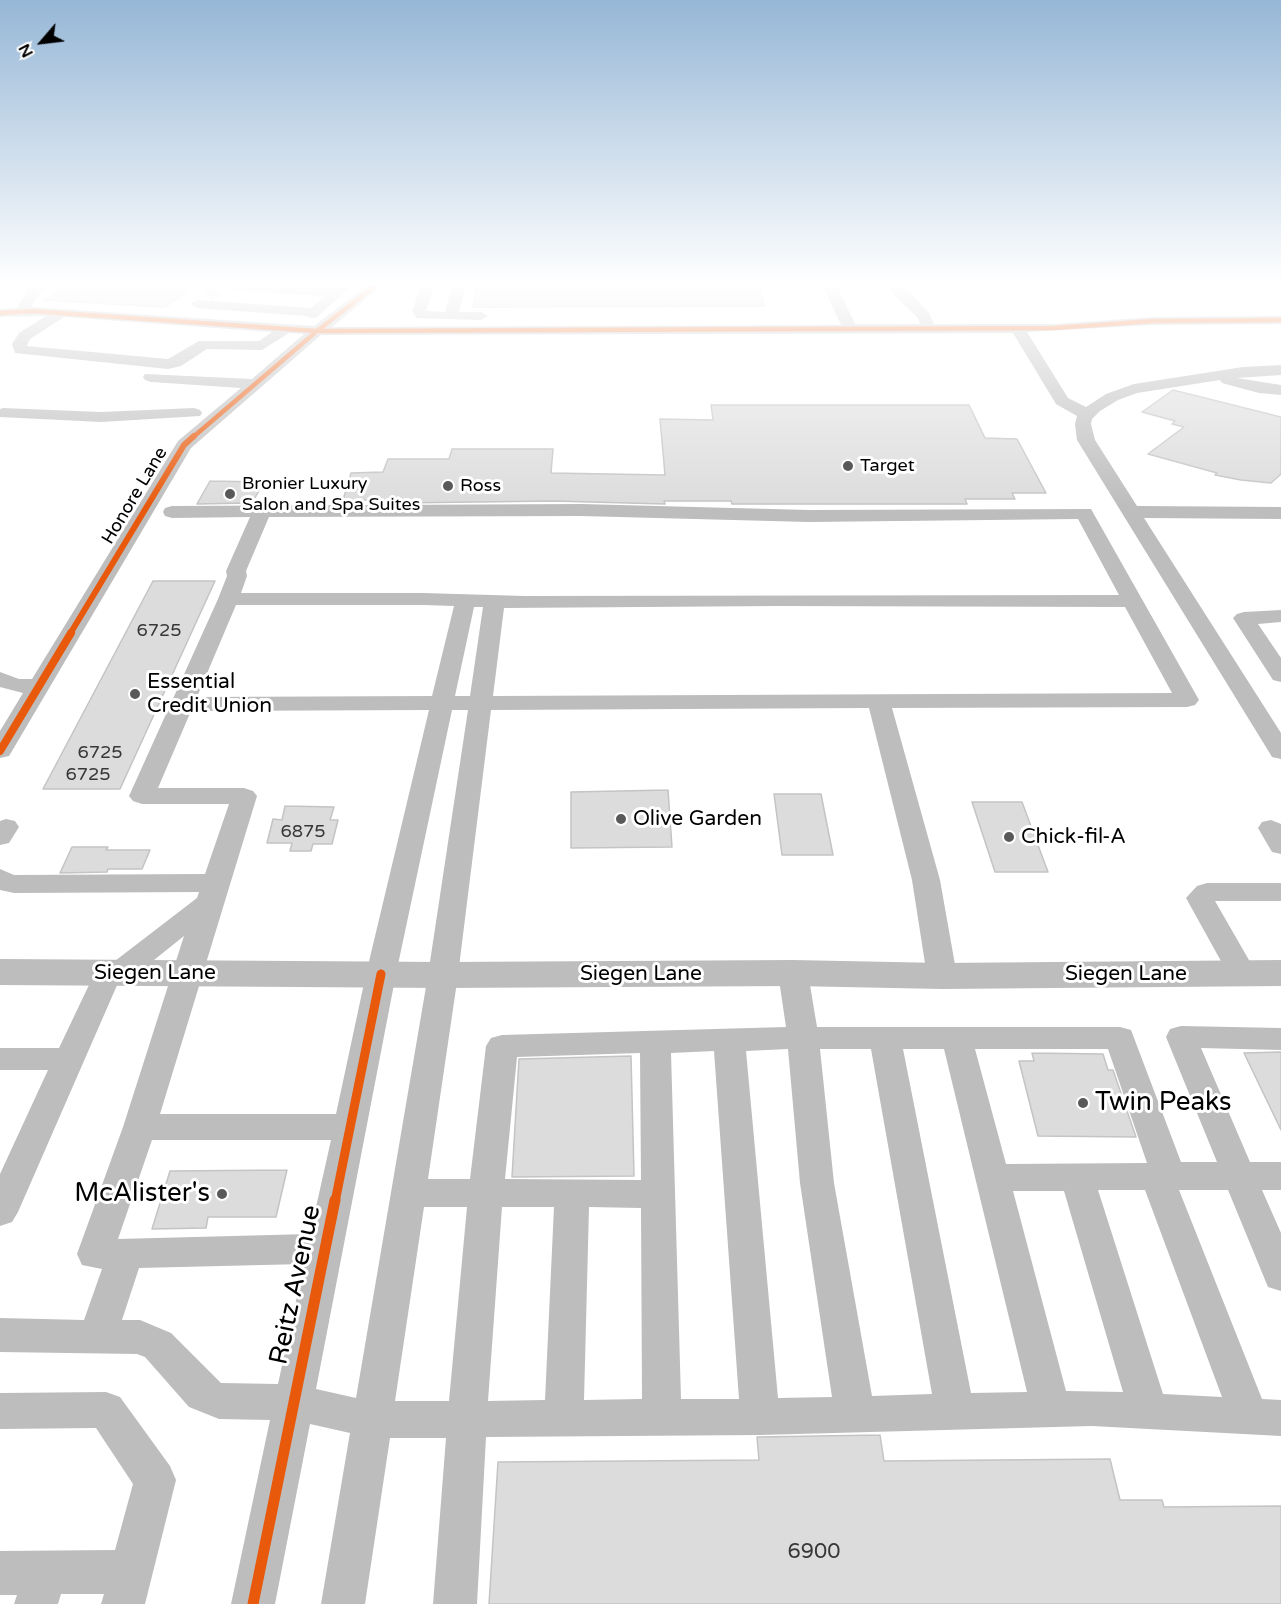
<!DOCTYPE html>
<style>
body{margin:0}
#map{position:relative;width:1281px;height:1604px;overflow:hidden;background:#fff;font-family:"Varela Round",sans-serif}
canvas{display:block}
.north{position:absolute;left:12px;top:12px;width:60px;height:60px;-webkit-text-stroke:4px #fff;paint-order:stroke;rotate:242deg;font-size:16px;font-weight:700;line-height:24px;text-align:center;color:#000}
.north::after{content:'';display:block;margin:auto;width:21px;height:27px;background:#000;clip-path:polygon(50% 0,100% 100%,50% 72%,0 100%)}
</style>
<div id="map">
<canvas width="1281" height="1604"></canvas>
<div class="north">N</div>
</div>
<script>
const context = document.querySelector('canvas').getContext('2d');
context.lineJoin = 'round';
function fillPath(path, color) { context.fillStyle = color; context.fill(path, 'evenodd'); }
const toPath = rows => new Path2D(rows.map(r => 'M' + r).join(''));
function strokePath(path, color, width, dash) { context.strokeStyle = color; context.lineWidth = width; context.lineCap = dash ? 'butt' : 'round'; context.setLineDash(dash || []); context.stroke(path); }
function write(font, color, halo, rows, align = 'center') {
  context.font = font + ' "Varela Round",sans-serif'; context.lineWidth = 6; context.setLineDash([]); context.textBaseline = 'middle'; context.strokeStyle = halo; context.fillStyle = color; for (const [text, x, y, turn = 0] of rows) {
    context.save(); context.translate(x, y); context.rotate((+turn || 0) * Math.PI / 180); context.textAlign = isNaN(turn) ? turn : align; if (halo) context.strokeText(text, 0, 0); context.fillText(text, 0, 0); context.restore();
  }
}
const building = toPath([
 [72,282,88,283,188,282,175,291,187,292,165,307,45,300,72,282],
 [479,282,759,282,764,306,473,307,479,282],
 [1173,390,1281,417,1281,474,1271,483,1241,480,1215,475,1217,473,1148,454,1184,427,1172,424,1175,421,1142,412,1173,390],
 [711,405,969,405,985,438,1017,439,1046,493,1012,493,1015,499,965,499,967,504,732,504,731,501,664,501,665,504,554,501,397,503,398,500,343,500,351,473,383,472,388,459,449,459,452,449,553,449,551,473,665,475,660,419,713,420,711,405],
 [210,481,264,482,252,503,197,504,210,481],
 [153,581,215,581,120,789,43,789,153,581],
 [668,790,672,847,571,848,571,792,668,790],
 [774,794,821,794,833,855,782,855,774,794],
 [972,802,1022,802,1048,872,995,872,972,802],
 [285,806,334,807,330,820,338,820,332,844,313,844,311,851,290,851,292,843,267,843,273,819,282,820,285,806],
 [72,847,108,847,106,850,150,850,142,869,108,869,107,872,60,873,72,847],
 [1281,1052,1281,1130,1244,1053,1281,1052],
 [1032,1053,1103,1054,1108,1070,1113,1070,1136,1137,1038,1136,1019,1061,1034,1061,1032,1053],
 [631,1056,634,1176,512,1177,519,1059,631,1056],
 [287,1170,276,1217,208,1217,206,1228,152,1229,170,1171,287,1170],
 [880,1435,884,1461,1110,1459,1120,1500,1162,1500,1164,1507,1281,1506,1281,1604,489,1604,498,1462,759,1460,757,1437,880,1435]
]);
const minorTunnel = toPath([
 [208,295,216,289]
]);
const minor = toPath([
 [0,282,9,282,5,289,0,290,0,282],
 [39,282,55,282,39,294,31,307,314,326,371,282,386,282,332,327,841,325,821,282,835,282,855,324,920,324,918,318,894,295,886,282,900,282,929,313,934,324,1054,324,1153,317,1281,316,1281,324,1153,325,1027,332,1068,398,1086,407,1106,394,1134,384,1243,367,1281,365,1281,375,1237,378,1281,385,1281,395,1259,393,1222,383,1220,380,1137,393,1118,400,1100,411,1092,419,1091,424,1095,440,1137,506,1281,507,1281,519,1144,518,1281,733,1281,759,1272,757,1269,752,1077,440,1075,424,1077,416,1056,404,1013,333,321,335,191,448,12,751,9,756,0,758,0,731,23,693,0,687,0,672,19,679,32,679,178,441,241,388,151,382,145,380,143,377,145,374,252,379,304,334,289,333,262,350,207,349,181,366,168,369,15,353,12,344,19,333,46,316,0,317,0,309,17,308,29,288,39,282],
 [64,317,272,332,259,341,199,341,168,359,27,346,30,339,64,317],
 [235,282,334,289,342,282,356,282,317,317,312,318,306,316,197,308,190,304,197,300,311,308,325,296,230,290,223,286,225,283,235,282],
 [422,282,436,282,426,311,445,312,453,282,467,282,459,312,481,312,488,316,481,320,417,318,412,312,422,282],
 [194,408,200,410,202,413,200,416,101,422,0,417,0,409,3,408,101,412,194,408],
 [581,504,809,510,1091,509,1199,700,1195,705,1187,707,892,708,940,880,957,976,952,983,942,986,932,983,927,976,912,880,869,708,491,710,458,975,428,1179,470,1179,486,1046,491,1038,502,1035,786,1027,778,973,783,966,793,963,803,966,808,973,817,1027,1120,1027,1131,1030,1181,1162,1217,1162,1166,1037,1170,1029,1181,1026,1281,1028,1281,1050,1201,1048,1250,1162,1281,1162,1281,1190,1262,1190,1281,1233,1281,1291,1268,1287,1228,1190,1179,1190,1262,1399,1281,1400,1281,1436,1092,1426,760,1435,486,1437,477,1604,433,1604,446,1438,390,1438,365,1604,321,1604,350,1433,310,1424,275,1604,231,1604,270,1420,219,1419,189,1407,145,1357,137,1354,0,1352,0,1318,84,1320,102,1269,82,1265,77,1254,123,1127,184,936,129,980,118,983,18,1212,12,1222,0,1226,0,1174,48,1070,0,1070,0,1048,59,1048,98,966,111,964,197,898,199,892,14,893,0,890,0,869,14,875,205,874,229,804,142,804,133,801,129,796,218,599,227,576,226,571,250,517,172,518,165,516,163,512,165,508,172,506,581,504],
 [581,516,809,522,1078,519,1119,595,525,596,423,593,241,593,247,576,246,571,269,517,581,516],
 [236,605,423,605,454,606,432,696,197,697,236,605],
 [778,606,1125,607,1172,693,493,696,504,608,778,606],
 [474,607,483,607,470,696,455,696,474,607],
 [429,710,366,974,336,1114,160,1114,257,796,253,791,244,788,158,788,191,711,429,710],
 [452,710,468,710,428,975,356,1398,316,1389,396,974,452,710],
 [788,1049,800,1183,832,1397,778,1398,746,1051,788,1049],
 [820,1049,871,1049,932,1394,872,1396,834,1183,820,1049],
 [903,1049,944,1049,1027,1392,971,1393,903,1049],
 [975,1049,1108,1049,1147,1163,1006,1164,975,1049],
 [714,1051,739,1399,681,1399,671,1053,714,1051],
 [640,1053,641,1180,505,1179,517,1057,640,1053],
 [152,1140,331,1140,310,1234,118,1239,152,1140],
 [1098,1190,1145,1190,1222,1397,1163,1394,1098,1190],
 [1013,1191,1064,1191,1123,1392,1066,1391,1013,1191],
 [424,1207,467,1207,449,1401,395,1401,424,1207],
 [502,1207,554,1207,545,1400,488,1401,502,1207],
 [589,1207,641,1208,642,1399,584,1400,589,1207],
 [304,1264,278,1384,221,1383,171,1333,140,1320,122,1320,139,1268,304,1264],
 [1281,610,1281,622,1258,624,1281,658,1281,682,1273,680,1233,618,1237,614,1244,612,1281,610],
 [6,819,15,821,19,827,9,843,0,845,0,821,6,819],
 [1271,820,1281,824,1281,854,1272,852,1258,828,1262,822,1271,820],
 [1207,883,1281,883,1281,901,1215,901,1257,974,1252,981,1242,984,1232,981,1186,898,1197,886,1207,883],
 [106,1392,120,1397,170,1466,176,1480,145,1604,101,1604,104,1594,61,1594,58,1604,14,1604,17,1595,0,1595,0,1551,115,1550,133,1484,96,1428,0,1429,0,1393,106,1392]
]);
const major = toPath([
 [0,959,443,962,793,960,942,963,1281,960,1281,986,942,989,793,986,443,988,0,985,0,959]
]);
const cyclewayFar4 = toPath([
 [0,313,32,311,317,331,1054,328,1153,321,1281,320],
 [192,438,317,331,380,282]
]);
const cyclewayFar3 = toPath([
 [70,634,184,445,194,436]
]);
const cyclewayFar2 = toPath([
 [0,751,71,633]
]);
const cyclewayFar1 = toPath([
 [335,1202,381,974]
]);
const cycleway = toPath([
 [253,1604,335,1200]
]);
const markers = [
 [848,466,6,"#595959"],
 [448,486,6,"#595959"],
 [230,494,6,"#595959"],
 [135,694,6,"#595959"],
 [621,819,6,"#595959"],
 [1009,837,6,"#595959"],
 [1083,1103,6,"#595959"],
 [222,1194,6,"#595959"]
];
const farPoinames = [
 ["Target",860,466],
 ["Bronier Luxury",242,484],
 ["Salon and Spa Suites",242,505],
 ["Ross",460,486]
];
const farStreetnames = [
 ["Honore Lane",135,496,-59]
];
const numberNames = [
 ["6725",159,631],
 ["6725",100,753],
 ["6725",88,775],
 ["6875",303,832]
];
const poiNames = [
 ["Essential",147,682],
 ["Credit Union",147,706],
 ["Olive Garden",633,819],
 ["Chick-fil-A",1021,837]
];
const streetNames = [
 ["Siegen Lane",155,973],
 ["Siegen Lane",641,974],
 ["Siegen Lane",1126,974]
];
const nearNumbernames = [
 ["6900",814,1552]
];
const nearPoinames = [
 ["Twin Peaks",1095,1103],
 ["McAlister's",210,1194,"right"]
];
const nearStreetnames = [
 ["Reitz Avenue",296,1285,-78]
];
fillPath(building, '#dcdcdc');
strokePath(building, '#c4c4c4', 1.5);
strokePath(minorTunnel, '#d9d9d9', 15, [15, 8]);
fillPath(minor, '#bdbdbd');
fillPath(major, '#bdbdbd');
strokePath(cyclewayFar4, '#e8590c', 4.5);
strokePath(cyclewayFar3, '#e8590c', 6);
strokePath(cyclewayFar2, '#e8590c', 8);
strokePath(cyclewayFar1, '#e8590c', 9);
strokePath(cycleway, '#e8590c', 11);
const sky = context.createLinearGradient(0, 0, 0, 507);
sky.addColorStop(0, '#96b7d6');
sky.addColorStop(0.56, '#fff');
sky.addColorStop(1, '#ffffff00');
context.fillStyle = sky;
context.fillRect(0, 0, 1281, 507);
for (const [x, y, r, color] of markers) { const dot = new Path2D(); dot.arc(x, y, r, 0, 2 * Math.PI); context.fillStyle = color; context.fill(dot); strokePath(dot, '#fff', 2); }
write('18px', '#000', '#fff', farPoinames, 'left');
write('18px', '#000', '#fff', farStreetnames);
write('18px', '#373737', null, numberNames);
write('21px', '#000', '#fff', poiNames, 'left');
write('21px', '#000', '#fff', streetNames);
write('21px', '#373737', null, nearNumbernames);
write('26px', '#000', '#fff', nearPoinames, 'left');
write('26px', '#000', '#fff', nearStreetnames);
</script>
